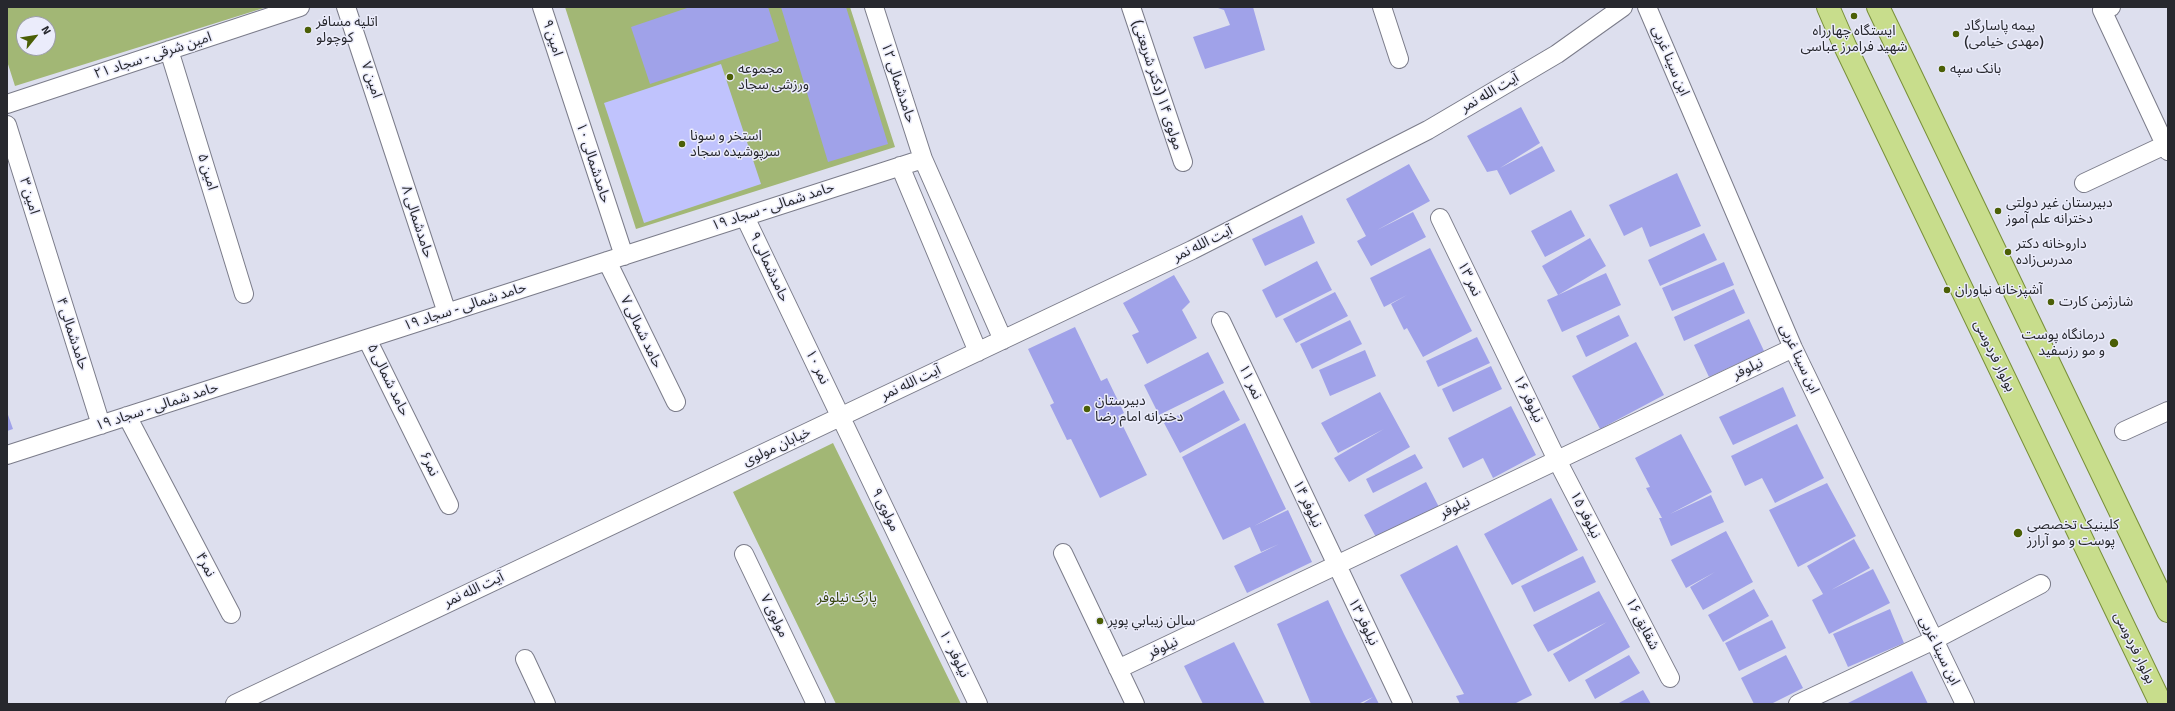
<!DOCTYPE html>
<meta charset="utf-8">
<style>
body{margin:0}
#map{position:relative;width:2175px;height:711px;overflow:hidden;background:#dddfee;font-family:Signika,sans-serif}
canvas{display:block}
.frame{position:absolute;inset:0;border:8px solid #27282e;pointer-events:none}
.north{position:absolute;left:16px;top:16px;width:40px;height:40px;box-sizing:border-box;background:#ebecfb;border:1px solid #9d9ea9;border-radius:50%;rotate:60deg;font-size:11px;font-weight:700;line-height:16px;text-align:center;color:#27282e}
.north::after{content:'';display:block;margin:auto;width:14px;height:18px;background:#4b5f06;clip-path:polygon(50% 0,100% 100%,50% 72%,0 100%)}
</style>
<div id="map">
<canvas width="2175" height="711"></canvas>
<div class="frame"></div>
<div class="north">N</div>
</div>
<script>
const context = document.querySelector('canvas').getContext('2d');
context.lineJoin = 'round';
function fillPath(path, color) { context.fillStyle = color; context.fill(path, 'evenodd'); }
const toPath = rows => new Path2D(rows.map(r => 'M' + r).join(''));
function strokePath(path, color, width, dash) { context.strokeStyle = color; context.lineWidth = width; context.lineCap = dash ? 'butt' : 'round'; context.setLineDash(dash || []); context.stroke(path); }
function write(font, color, halo, rows, align = 'center') {
  context.font = font + ' Signika,"Noto Sans Arabic",sans-serif'; context.lineWidth = 3; context.setLineDash([]); context.textBaseline = 'middle'; context.strokeStyle = halo; context.fillStyle = color; for (const [text, x, y, turn = 0] of rows) {
    context.save(); context.translate(x, y); context.rotate((+turn || 0) * Math.PI / 180); context.textAlign = isNaN(turn) ? turn : align; if (halo) context.strokeText(text, 0, 0); context.fillText(text, 0, 0); context.restore();
  }
}
const green = toPath([
 [7,7,267,7,15,86,7,61],
 [24,24,48,24,48,48,24,48],
 [565,7,850,7,895,147,636,229],
 [833,443,961,704,836,704,733,492]
]);
const water = toPath([
 [721,64,761,184,644,223,604,103]
]);
const building = toPath([
 [690,7,768,7,779,41,650,84,631,27],
 [781,7,846,7,888,144,828,162],
 [1215,7,1253,7,1265,50,1205,69,1193,37,1230,25,1224,10],
 [1521,107,1540,143,1500,168,1542,146,1555,171,1510,195,1497,170,1487,172,1467,136],
 [1409,164,1430,201,1377,230,1413,212,1426,237,1371,266,1357,241,1366,236,1346,199],
 [1677,173,1701,226,1650,247,1642,227,1624,236,1609,205],
 [1571,210,1585,236,1545,257,1531,231],
 [1302,215,1315,243,1265,266,1252,239],
 [1704,233,1717,260,1660,286,1648,260],
 [1590,238,1606,266,1558,295,1606,273,1621,305,1562,332,1547,300,1558,295,1542,266],
 [1430,248,1472,331,1423,357,1407,328,1404,330,1391,304,1407,295,1384,307,1370,278],
 [1317,261,1332,290,1276,318,1262,290],
 [1724,262,1734,285,1672,311,1662,288],
 [1174,275,1190,302,1182,310,1197,338,1147,364,1132,335,1139,332,1123,303],
 [1734,289,1745,313,1684,341,1674,317],
 [1335,292,1348,316,1296,343,1283,319],
 [1619,315,1629,336,1586,357,1576,336],
 [1749,319,1764,351,1709,377,1694,345],
 [1350,320,1362,344,1312,369,1300,344],
 [1075,327,1101,381,1107,378,1124,413,1118,416,1147,475,1100,498,1071,439,1067,440,1050,405,1054,403,1028,349],
 [1477,337,1490,363,1438,387,1426,361],
 [1636,342,1664,395,1600,429,1572,376],
 [1365,350,1376,376,1330,396,1319,370],
 [1208,352,1224,383,1159,415,1144,385],
 [1491,366,1502,389,1453,412,1442,389],
 [1783,387,1796,416,1733,445,1719,417],
 [1224,390,1240,420,1180,453,1164,423],
 [1380,392,1410,447,1349,482,1334,458,1384,429,1338,453,1321,423],
 [1511,406,1536,455,1493,478,1483,458,1463,468,1448,438],
 [7,412,13,429,7,431],
 [1245,423,1286,509,1254,526,1288,510,1312,562,1247,593,1234,566,1279,544,1261,552,1250,527,1223,540,1182,457],
 [1797,424,1824,478,1775,503,1762,478,1745,486,1731,456],
 [1681,434,1712,492,1670,514,1711,495,1724,522,1671,546,1659,518,1662,518,1646,488,1650,487,1635,458],
 [1415,454,1423,468,1373,493,1366,479],
 [1426,482,1440,509,1378,541,1364,515],
 [1827,483,1856,536,1798,567,1769,510],
 [1551,498,1578,550,1512,585,1484,534],
 [1726,531,1753,582,1703,610,1690,587,1715,572,1686,588,1671,560],
 [1854,539,1870,568,1831,590,1873,569,1890,603,1829,634,1812,600,1823,594,1807,566],
 [1457,545,1532,695,1514,704,1460,704,1456,696,1464,694,1400,575],
 [1583,556,1596,582,1534,612,1521,586],
 [1754,589,1769,616,1723,642,1708,615],
 [1599,591,1630,647,1569,682,1553,654,1607,622,1548,652,1533,625],
 [1328,600,1344,634,1379,704,1362,704,1373,697,1358,704,1311,704,1277,624],
 [1890,609,1904,643,1848,667,1833,634],
 [1772,620,1786,648,1739,671,1725,643],
 [1234,642,1265,704,1203,704,1184,666],
 [1629,655,1640,673,1595,699,1585,680],
 [1786,655,1803,688,1771,704,1754,704,1741,678],
 [1912,671,1928,704,1846,704],
 [1643,690,1651,704,1617,704]
]);
const minor = toPath([
 [346,7,447,313],
 [542,7,624,256],
 [874,7,923,159,1003,340],
 [1131,7,1183,162],
 [1382,7,1399,59],
 [1647,7,1793,348,1965,704],
 [2111,7,2102,10,2168,151],
 [169,50,244,294],
 [7,104,300,7],
 [7,125,101,425],
 [900,166,978,352],
 [2084,183,2165,145],
 [745,217,978,704],
 [1440,218,1557,460,1670,678],
 [607,261,676,402],
 [1221,321,1403,704],
 [367,339,449,505],
 [127,416,231,614],
 [2124,431,2168,411],
 [7,455,923,159],
 [1063,553,1135,704],
 [744,554,816,704],
 [525,659,546,704],
 [1118,669,1793,348],
 [235,704,1192,250,1428,130,1557,54,1623,7],
 [1798,704,1934,640,2041,584]
]);
const major = toPath([
 [1828,7,1845,46,2161,704],
 [1878,7,2168,611]
]);
const markers = [
 [1854,16,4,"#4b5f06"],
 [308,30,4,"#4b5f06"],
 [1956,34,4,"#4b5f06"],
 [1942,69,4,"#4b5f06"],
 [730,77,4,"#4b5f06"],
 [682,144,4,"#4b5f06"],
 [1998,211,4,"#4b5f06"],
 [2008,252,4,"#4b5f06"],
 [1947,290,4,"#4b5f06"],
 [2051,302,4,"#4b5f06"],
 [2114,343,5,"#4b5f06"],
 [1087,409,4,"#4b5f06"],
 [2018,533,5,"#4b5f06"],
 [1100,621,4,"#4b5f06"]
];
const poiNames = [
 ["اتليه مسافر",316,22],
 ["كوچولو",316,38],
 ["بیمه پاسارگاد",1964,26],
 ["(مهدی خیامی)",1964,42],
 ["ایستگاه چهارراه",1854,31,"center"],
 ["شهید فرامرز عباسی",1854,47,"center"],
 ["مجموعه",738,69],
 ["ورزشی سجاد",738,85],
 ["بانک سپه",1950,69],
 ["استخر و سونا",690,136],
 ["سرپوشیده سجاد",690,152],
 ["دبیرستان غیر دولتی",2006,203],
 ["دخترانه علم آموز",2006,219],
 ["داروخانه دکتر",2016,244],
 ["مدرس‌زاده",2016,260],
 ["آشپزخانه نیاوران",1955,290],
 ["شارژمن کارت",2059,302],
 ["درمانگاه پوست",2105,335,"right"],
 ["و مو رزسفید",2105,351,"right"],
 ["دبیرستان",1095,401],
 ["دخترانه امام رضا",1095,417],
 ["کلینیک تخصصی",2027,525],
 ["پوست و مو آرارز",2027,541],
 ["سالن زيبابي پوپر",1108,621]
];
const streetNames = [
 ["امین ۹",552,38,72],
 ["امین شرقی - سجاد ۲۱",153,56,-18],
 ["ابن سینا غربی",1670,61,67],
 ["امین ۷",371,80,71],
 ["حامدشمالی ۱۲",898,83,72],
 ["مولوی ۱۴ (دکتر شریعتی)",1157,85,72],
 ["آیت الله نمر",1490,93,-30],
 ["حامدشمالی ۱۰",593,163,72],
 ["امین ۵",207,172,73],
 ["امین ۳",29,196,73],
 ["حامد شمالی - سجاد ۱۹",773,207,-18],
 ["حامدشمالی ۸",417,222,72],
 ["آیت الله نمر",1203,244,-26],
 ["حامدشمالی ۹",769,267,65],
 ["نمر ۱۳",1469,279,64],
 ["حامد شمالی - سجاد ۱۹",465,307,-18],
 ["حامد شمالی ۷",641,332,64],
 ["حامدشمالی ۴",72,334,72],
 ["بولوار فردوسی",1994,356,64],
 ["ابن سینا غربی",1799,359,65],
 ["نمر ۱۰",817,367,64],
 ["نیلوفر",1748,369,-25],
 ["حامد شمالی ۵",388,380,64],
 ["نمر ۱۱",1250,382,65],
 ["آیت الله نمر",911,383,-25],
 ["نیلوفر ۱۶",1528,399,64],
 ["حامد شمالی - سجاد ۱۹",157,407,-18],
 ["خیابان مولوی",777,447,-25],
 ["نمر۶",429,464,64],
 ["نیلوفر ۱۴",1307,504,65],
 ["نیلوفر",1455,508,-26],
 ["مولوی ۹",885,510,64],
 ["نیلوفر ۱۵",1585,515,63],
 ["نمر۴",205,565,62],
 ["آیت الله نمر",474,590,-25],
 ["مولوی ۷",774,616,64],
 ["نیلوفر ۱۳",1363,622,64],
 ["شقایق ۱۶",1642,624,63],
 ["نیلوفر",1163,648,-25],
 ["بولوار فردوسی",2134,648,64],
 ["ابن سینا غربی",1939,651,64],
 ["نیلوفر ۱۰",954,654,64]
];
const parkNames = [
 ["پارک نیلوفر",847,598]
];
fillPath(green, '#a2b775');
fillPath(water, '#c0c3fd');
fillPath(building, '#a0a2e9');
strokePath(minor, '#7b7c8a', 20);
strokePath(major, '#788f39', 24);
strokePath(minor, '#fff', 18);
strokePath(major, '#c8dd8c', 22);
for (const [x, y, r, color] of markers) { const dot = new Path2D(); dot.arc(x, y, r, 0, 2 * Math.PI); context.fillStyle = color; context.fill(dot); strokePath(dot, '#ebecfb', 1.5); }
write('14px', '#27282e', '#ebecfb', poiNames, 'left');
write('14px', '#27282e', '#ebecfb', streetNames);
write('14px', '#38460f', '#ebecfb', parkNames);
</script>
